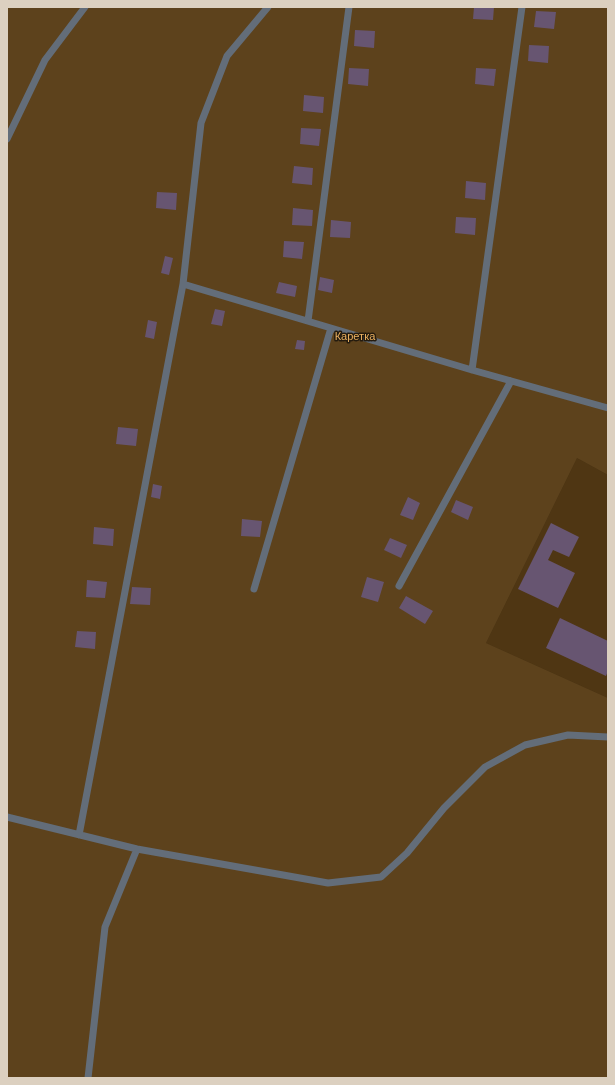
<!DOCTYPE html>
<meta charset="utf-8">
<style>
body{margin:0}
#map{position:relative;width:615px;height:1085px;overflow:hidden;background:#443115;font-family:"Work Sans",sans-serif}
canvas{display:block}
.frame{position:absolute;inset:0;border:8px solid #dcd0c0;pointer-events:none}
</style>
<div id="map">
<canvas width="615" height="1085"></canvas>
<div class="frame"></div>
</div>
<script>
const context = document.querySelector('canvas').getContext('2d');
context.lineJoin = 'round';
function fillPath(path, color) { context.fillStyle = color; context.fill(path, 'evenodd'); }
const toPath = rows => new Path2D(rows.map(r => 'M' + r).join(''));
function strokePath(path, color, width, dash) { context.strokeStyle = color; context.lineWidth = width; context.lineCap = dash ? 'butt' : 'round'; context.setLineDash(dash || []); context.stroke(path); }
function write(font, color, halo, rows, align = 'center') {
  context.font = font + ' "Work Sans",sans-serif'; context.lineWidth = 3; context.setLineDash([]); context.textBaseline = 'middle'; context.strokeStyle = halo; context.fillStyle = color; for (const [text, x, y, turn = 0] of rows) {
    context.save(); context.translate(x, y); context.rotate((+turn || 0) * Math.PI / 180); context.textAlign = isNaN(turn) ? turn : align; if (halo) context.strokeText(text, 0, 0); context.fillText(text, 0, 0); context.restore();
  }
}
const built = toPath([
 [577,458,608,475,608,698,486,643]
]);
const green = toPath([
 [7,7,608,7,608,475,577,458,486,643,608,698,608,1078,7,1078]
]);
const building = toPath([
 [474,7,494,7,493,20,473,19],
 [536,11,556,12,554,29,534,27],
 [355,30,375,31,374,48,354,46],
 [529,45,549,46,548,63,528,61],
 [349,68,369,69,368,86,348,84],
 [476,68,496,69,494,86,475,84],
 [304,95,324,97,323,113,303,111],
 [301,128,321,129,319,146,300,144],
 [294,166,313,168,312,185,292,183],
 [466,181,486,183,485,200,465,198],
 [157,192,177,193,176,210,156,208],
 [293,208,313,210,312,226,292,225],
 [456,217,476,218,475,235,455,233],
 [331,220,351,222,350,238,330,237],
 [284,241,304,242,302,259,283,257],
 [165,256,173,258,169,275,161,273],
 [320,277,334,280,332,293,318,290],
 [279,282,297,286,295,297,276,293],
 [215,309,225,311,222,326,211,324],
 [148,320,157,322,154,339,145,337],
 [297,340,305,341,304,350,295,349],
 [118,427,138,429,136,446,116,444],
 [153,484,162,486,160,499,151,497],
 [408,497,420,503,413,520,400,515],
 [456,500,473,507,468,520,451,512],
 [242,519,262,521,260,537,241,536],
 [551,523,579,537,569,557,553,550,548,560,575,573,558,608,518,589],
 [94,527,114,529,113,546,93,544],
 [390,538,407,545,401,558,384,550],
 [367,577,384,582,378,602,361,597],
 [87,580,107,582,105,598,86,597],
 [132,587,151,588,150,605,130,604],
 [406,596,433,611,425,624,399,608],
 [560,618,608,641,608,671,606,676,546,648],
 [77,631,96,632,95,649,75,647]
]);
const service = toPath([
 [268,7,227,56,201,123,183,284,472,370,608,408],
 [7,139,45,60,85,7],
 [308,321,349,7],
 [472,370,522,7],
 [399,586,511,381],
 [254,589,331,328],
 [7,817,137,849,328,883,381,877,407,853,444,808,485,767,525,745,568,735,608,737],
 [79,835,183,284],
 [88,1078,105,927,137,849]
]);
const parkNames = [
 ["Каретка",355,337]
];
fillPath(built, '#4f3613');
fillPath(green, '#5d421c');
fillPath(building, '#675571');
strokePath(service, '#636d79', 7);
write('11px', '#ecb261', '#241b0f', parkNames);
</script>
